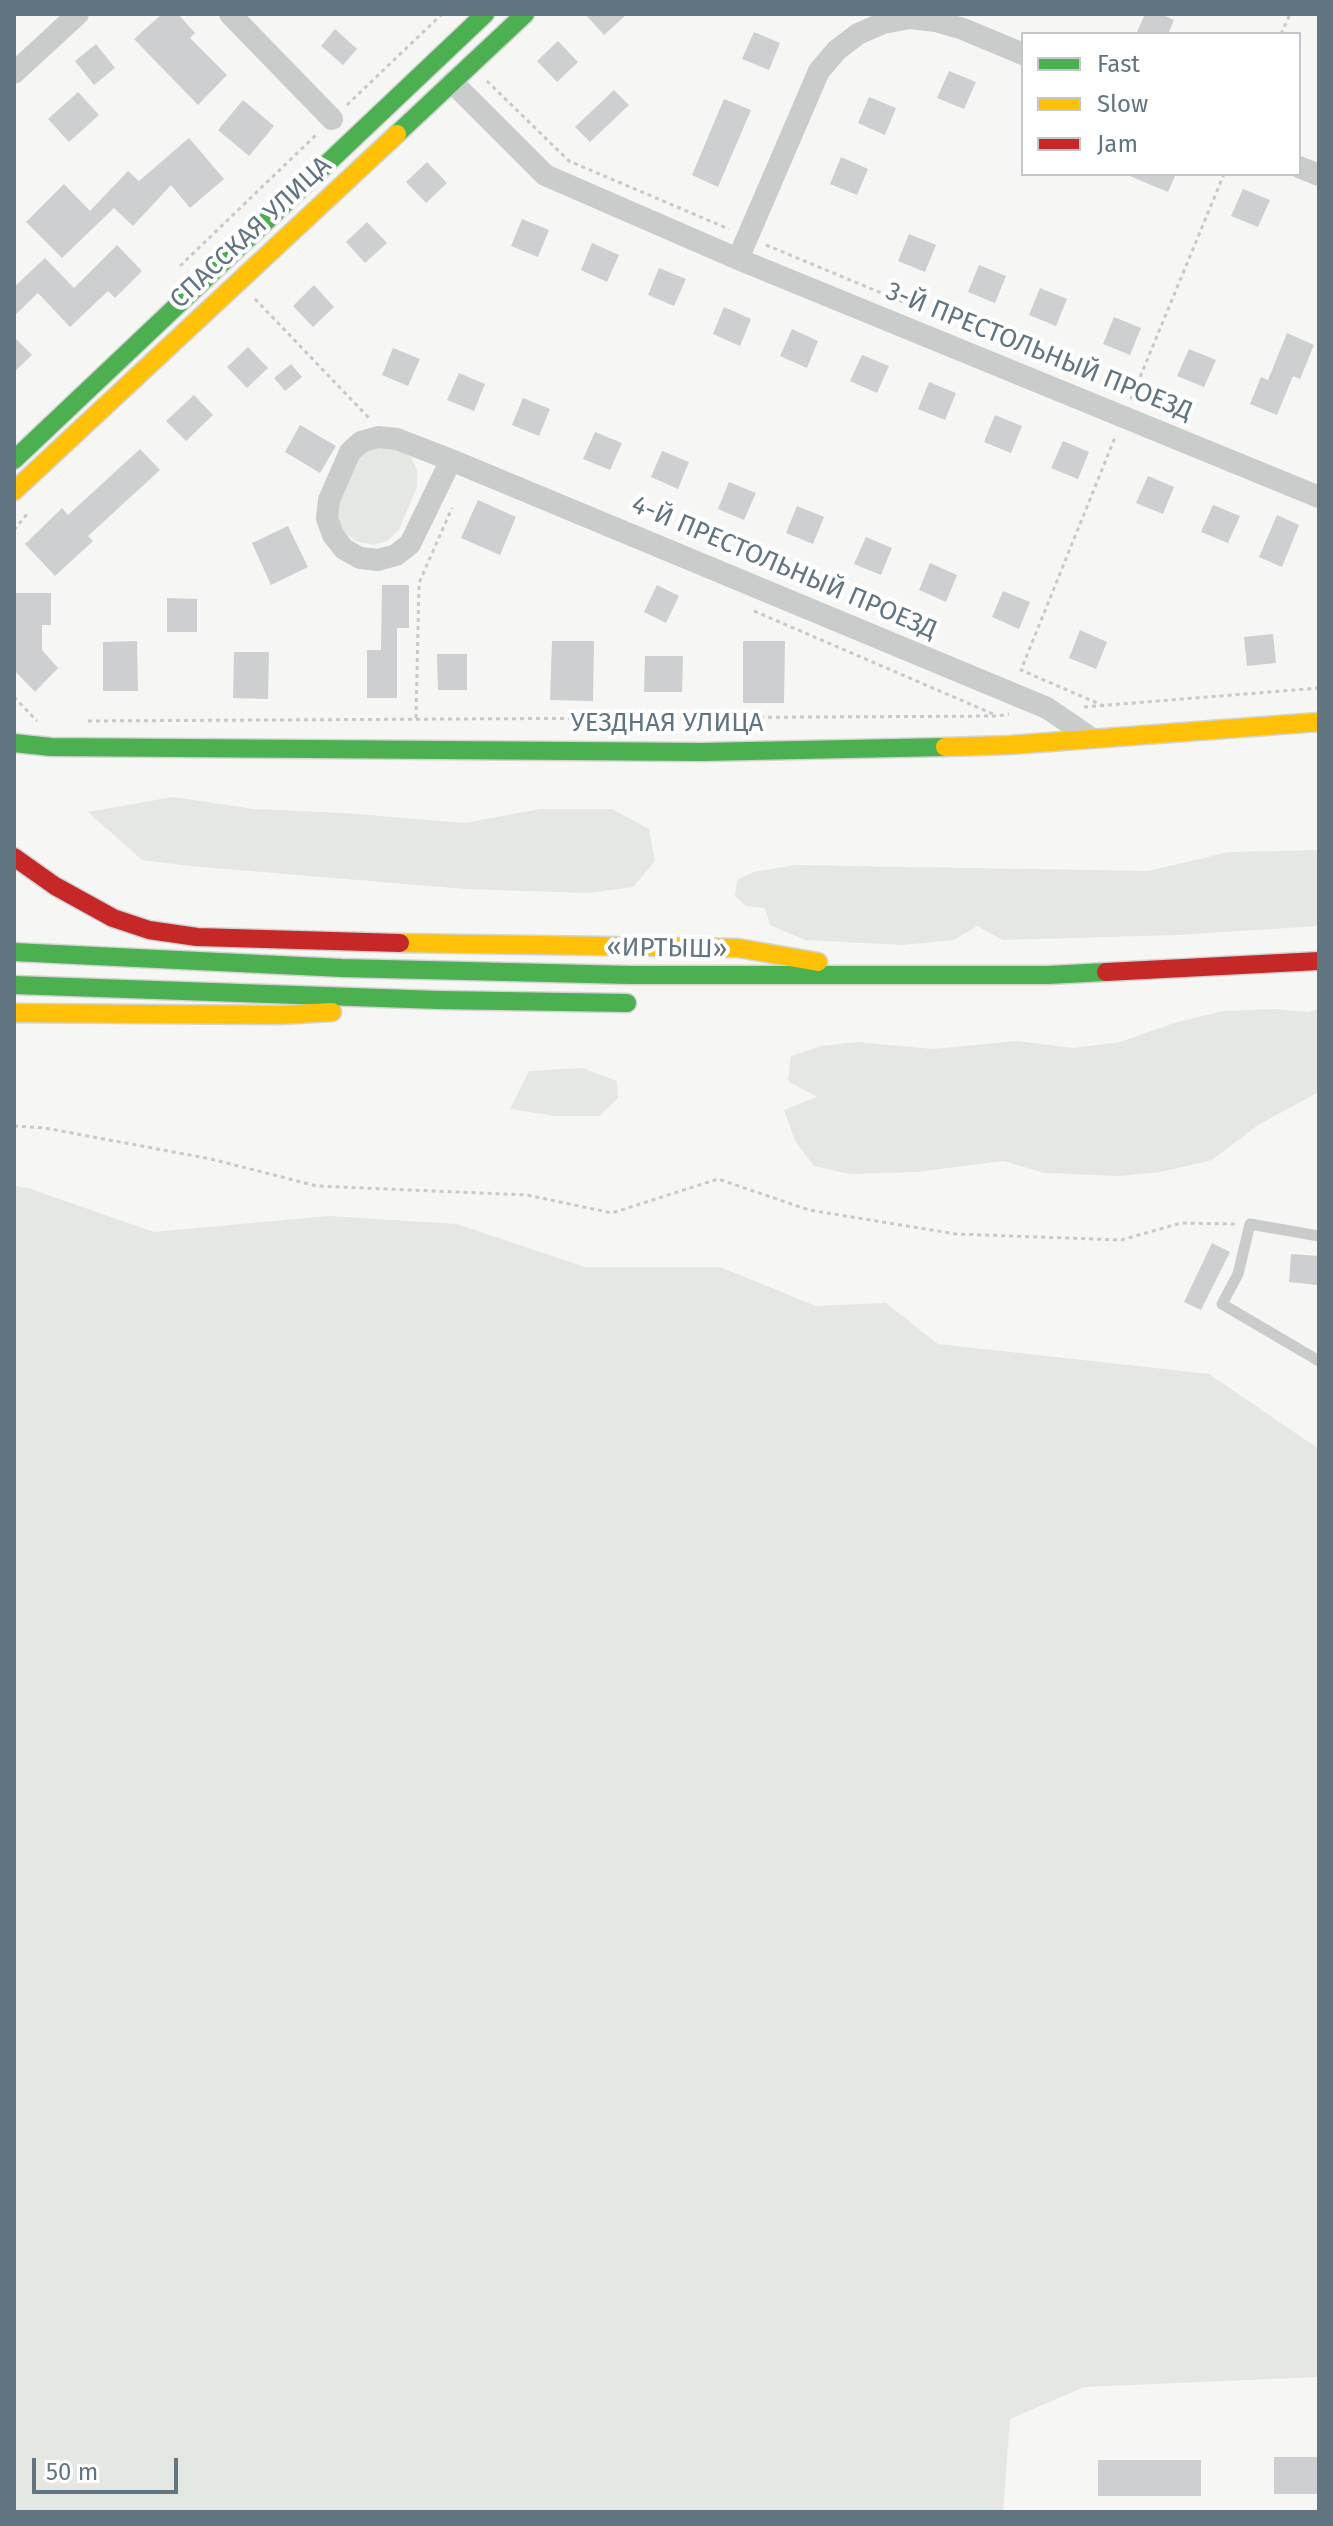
<!DOCTYPE html>
<meta charset="utf-8">
<style>
body{margin:0}
#map{position:relative;width:1333px;height:2526px;overflow:hidden;background:#f6f6f5;font-family:"Fira Sans",sans-serif}
canvas{display:block}
.frame{position:absolute;inset:0;border:16px solid #617580;pointer-events:none}
.legend{position:absolute;left:1021px;top:32px;width:280px;height:144px;box-sizing:border-box;background:#fff;border:2px solid #c0c8cc;margin:0;padding:10px 14px;list-style:none;font-size:24px;color:#617580}
.legend li{display:flex;align-items:center;gap:16px;height:40px}
.legend b{width:40px;border:2px solid #c0c8cc}
.scale{position:absolute;left:32px;top:2458px;width:146px;height:36px;box-sizing:border-box;border:4px solid #617580;border-top:0;padding-left:10px;font-size:24px;line-height:28px;white-space:nowrap;color:#617580;-webkit-text-stroke:6px #fff;paint-order:stroke}
</style>
<div id="map">
<canvas width="1333" height="2526"></canvas>
<div class="frame"></div>
<ul class="legend">
<li><b style="height:10px;background:#4caf50"></b>Fast</li>
<li><b style="height:10px;background:#ffc107"></b>Slow</li>
<li><b style="height:10px;background:#c62828"></b>Jam</li>
</ul>
<div class="scale">50 m</div>
</div>
<script>
const context = document.querySelector('canvas').getContext('2d');
context.lineJoin = 'round';
function fillPath(path, color) { context.fillStyle = color; context.fill(path, 'evenodd'); }
const toPath = rows => new Path2D(rows.map(r => 'M' + r).join(''));
function strokePath(path, color, width, dash) { context.strokeStyle = color; context.lineWidth = width; context.lineCap = dash ? 'butt' : 'round'; context.setLineDash(dash || []); context.stroke(path); }
function write(font, color, halo, rows, align = 'center') {
  context.font = font + ' "Fira Sans",sans-serif'; context.lineWidth = 8; context.setLineDash([]); context.textBaseline = 'middle'; context.strokeStyle = halo; context.fillStyle = color; for (const [text, x, y, turn = 0] of rows) {
    context.save(); context.translate(x, y); context.rotate((+turn || 0) * Math.PI / 180); context.textAlign = isNaN(turn) ? turn : align; if (halo) context.strokeText(text, 0, 0); context.fillText(text, 0, 0); context.restore();
  }
}
const green = toPath([
 [398,446,411,457,417,470,417,487,399,530,387,541,373,545,356,541,342,531,336,517,336,501,353,461,366,449],
 [173,797,254,809,344,813,465,823,540,809,612,809,649,829,655,861,633,887,588,893,465,889,191,866,142,860,88,812],
 [1319,850,1319,926,1177,935,1003,940,977,926,954,940,903,945,805,940,770,925,765,908,746,906,735,896,737,880,754,872,795,865,1148,871,1229,852],
 [1274,1009,1308,1012,1319,1009,1319,1092,1258,1125,1212,1160,1161,1172,1119,1176,1045,1173,1003,1161,916,1172,849,1174,814,1166,795,1141,784,1110,817,1097,788,1081,791,1056,821,1046,857,1042,933,1049,1017,1041,1073,1048,1120,1042,1174,1023,1223,1011],
 [582,1068,617,1081,618,1098,599,1116,556,1116,510,1109,529,1071],
 [14,1186,28,1188,154,1232,329,1216,457,1224,585,1267,720,1267,816,1306,886,1303,938,1344,1209,1374,1319,1449,1319,2377,1084,2387,1010,2419,1003,2512,14,2512]
]);
const building = toPath([
 [162,14,178,14,195,33,190,38,227,75,198,105,134,39],
 [585,14,627,14,604,35],
 [1145,14,1161,14,1174,20,1168,34,1136,34],
 [335,29,357,49,343,65,321,46],
 [754,32,780,43,769,70,742,59],
 [558,41,578,62,557,82,537,61],
 [96,44,115,68,94,85,75,61],
 [949,71,976,82,964,109,937,98],
 [614,90,629,105,590,142,575,127],
 [78,92,99,115,69,142,48,119],
 [869,97,896,108,885,135,858,123],
 [724,99,751,110,718,187,692,175],
 [243,100,274,126,249,156,218,130],
 [189,138,224,179,190,208,171,185,133,226,114,208,62,258,26,222,64,184,90,211,128,171,139,181],
 [841,157,868,169,857,195,830,184],
 [427,162,447,183,426,203,406,182],
 [1125,174,1176,174,1168,192],
 [1243,189,1270,200,1258,227,1231,216],
 [522,219,549,230,538,257,511,246],
 [367,222,387,243,365,263,346,242],
 [909,234,936,245,925,272,898,261],
 [592,243,619,255,607,282,581,270],
 [117,245,142,271,115,298,108,291,70,327,38,293,14,316,14,287,45,258,74,288],
 [979,265,1006,276,995,303,968,292],
 [659,268,686,279,674,306,648,295],
 [314,285,334,307,313,327,293,306],
 [1040,288,1067,299,1056,326,1029,315],
 [724,307,751,319,740,346,713,334],
 [1114,317,1141,328,1130,355,1103,344],
 [792,329,818,341,807,368,780,356],
 [1287,333,1314,345,1300,379,1293,376,1277,415,1250,404,1261,377,1268,380],
 [14,337,32,355,14,372],
 [248,347,268,368,247,388,227,367],
 [393,348,420,359,408,386,382,375],
 [1189,349,1216,360,1204,387,1177,376],
 [862,355,889,366,877,393,850,381],
 [291,364,302,377,285,391,274,378],
 [459,373,485,384,474,411,447,400],
 [929,382,956,393,945,420,918,409],
 [194,395,213,415,186,441,166,421],
 [523,398,550,409,539,436,512,425],
 [995,415,1022,426,1011,453,984,442],
 [300,425,336,446,320,473,285,452],
 [595,432,622,443,610,470,583,459],
 [1063,441,1089,452,1078,479,1051,468],
 [140,449,160,470,88,536,93,541,55,576,25,544,62,508,68,515],
 [662,451,689,462,678,489,651,477],
 [1148,476,1174,487,1163,514,1136,503],
 [729,482,756,493,744,520,718,509],
 [478,500,516,517,500,555,461,538],
 [1213,505,1240,516,1228,543,1201,532],
 [797,506,824,517,813,544,786,533],
 [1277,515,1299,525,1282,567,1259,557],
 [288,526,308,567,271,585,252,543],
 [866,537,892,548,881,575,854,564],
 [930,563,957,575,946,602,919,590],
 [382,585,409,585,409,628,397,628,397,698,367,698,367,650,381,650],
 [657,585,679,596,666,623,644,612],
 [1003,591,1030,602,1019,629,992,617],
 [14,593,51,593,51,625,42,625,42,650,58,668,35,692,14,670],
 [167,598,197,599,197,632,167,632],
 [1080,630,1107,642,1096,669,1069,658],
 [1273,634,1276,663,1247,666,1244,637],
 [137,641,138,691,103,691,103,642],
 [552,641,594,641,593,701,550,700],
 [743,641,785,641,784,703,743,703],
 [234,652,269,652,268,699,233,698],
 [437,654,467,654,467,690,438,690],
 [645,656,683,656,682,692,644,692],
 [1212,1243,1230,1252,1201,1310,1184,1302],
 [1291,1254,1319,1256,1317,1285,1289,1282],
 [1274,2457,1319,2457,1319,2494,1274,2494],
 [1098,2460,1201,2460,1201,2496,1098,2496]
]);
const path = toPath([
 [1281,34,1290,14],
 [487,81,569,161,729,229],
 [347,105,442,14],
 [766,245,951,322],
 [180,266,318,133],
 [255,299,369,418],
 [1131,399,1224,174],
 [14,530,28,513],
 [754,611,993,714],
 [14,697,37,721],
 [1104,706,1021,670,1116,435],
 [1084,707,1319,688],
 [416,718,419,583,452,508],
 [88,721,998,716,1009,714],
 [14,1126,45,1128,211,1159,317,1186,527,1195,612,1213,718,1179,809,1210,956,1234,1121,1240,1181,1223,1235,1224]
]);
const lane = toPath([
 [1319,1236,1250,1224,1238,1274,1222,1304,1319,1361]
]);
const street = toPath([
 [230,14,332,119],
 [14,73,78,14],
 [453,83,545,175,738,259,1319,497],
 [1299,167,1319,175],
 [738,259,819,71,837,50,858,34,883,23,910,18,936,21,963,29,1023,54],
 [451,460,397,439,378,437,361,442,350,452,329,500,327,518,333,535,344,549,360,558,378,560,396,555,410,544,451,460,1047,708,1091,738]
]);
const fast = toPath([
 [397,134,525,14],
 [14,460,485,14],
 [14,743,51,747,701,752,945,747],
 [14,952,342,968,630,975,1048,975,1106,972],
 [14,985,438,1000,627,1003]
]);
const slow = toPath([
 [14,491,397,134],
 [945,747,1010,745,1319,722],
 [400,943,738,948,818,962],
 [14,1013,279,1015,332,1012]
]);
const jam = toPath([
 [14,857,55,886,113,918,149,930,197,937,400,943],
 [1106,972,1319,961]
]);
const streetNames = [
 ["СПАССКАЯ УЛИЦА",251,233,-43],
 ["3-Й ПРЕСТОЛЬНЫЙ ПРОЕЗД",1039,352,22],
 ["4-Й ПРЕСТОЛЬНЫЙ ПРОЕЗД",784,568,23],
 ["УЕЗДНАЯ УЛИЦА",667,724],
 ["«ИРТЫШ»",667,949,1]
];
fillPath(green, '#e5e8e2');
fillPath(building, '#cdcfd0');
strokePath(fast, '#d3d4d4', 21);
strokePath(slow, '#d3d4d4', 21);
strokePath(jam, '#d3d4d4', 21);
strokePath(path, '#c7c9ca', 3, [4, 4]);
strokePath(lane, '#cacccc', 11);
strokePath(street, '#cacccc', 22);
strokePath(fast, '#4caf50', 18);
strokePath(slow, '#ffc107', 18);
strokePath(jam, '#c62828', 18);
write('26px', '#617580', '#fff', streetNames);
</script>
